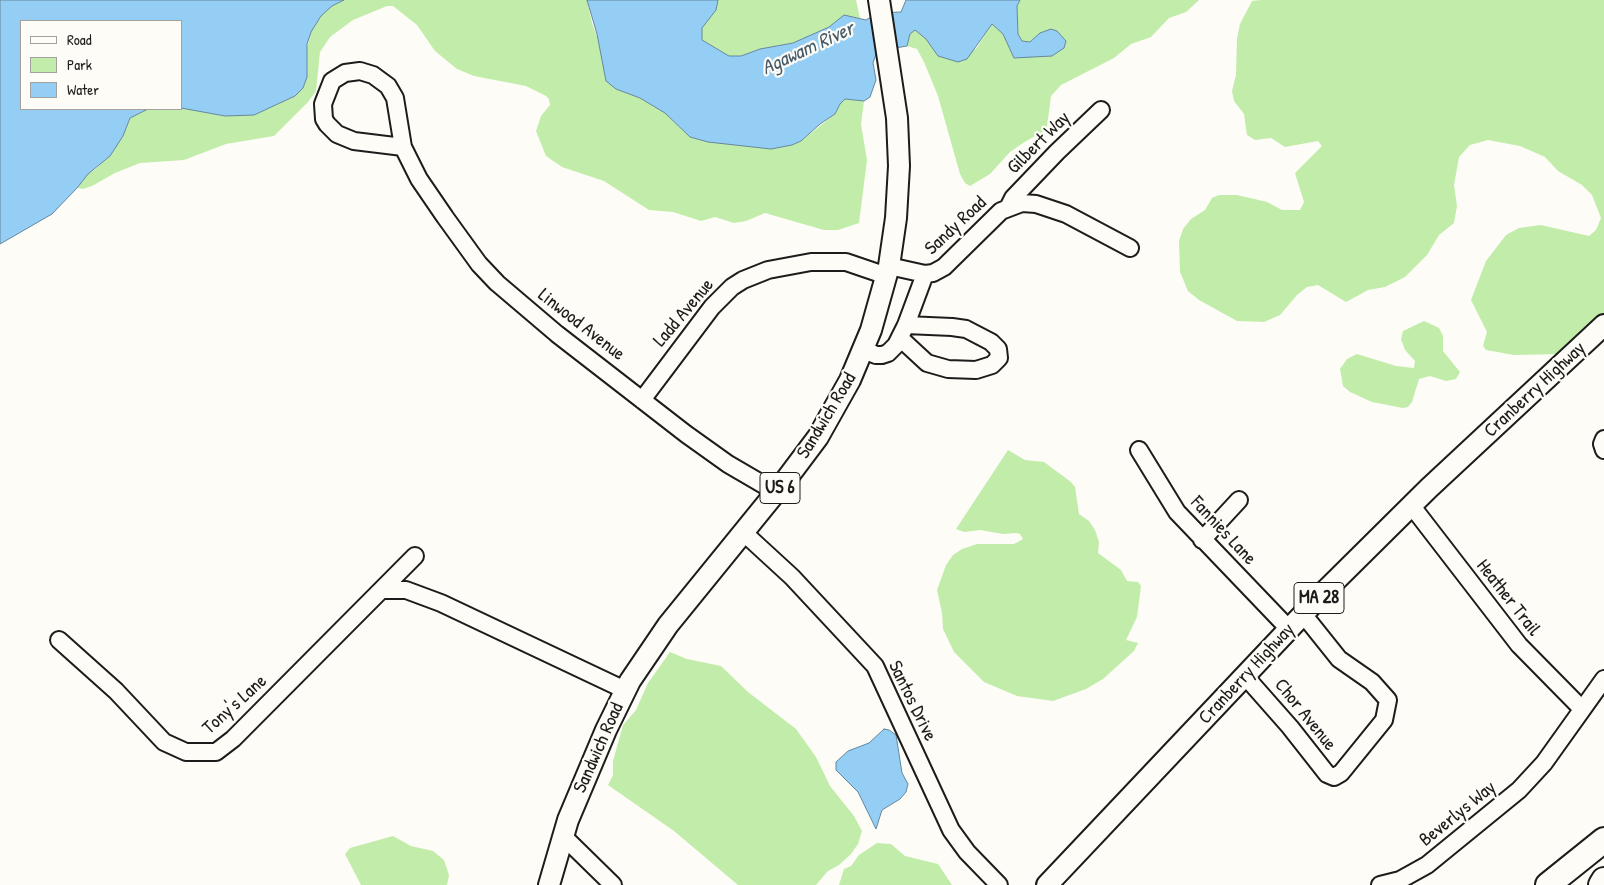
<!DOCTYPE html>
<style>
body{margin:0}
#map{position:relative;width:1604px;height:885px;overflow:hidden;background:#fdfcf7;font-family:"Patrick Hand",sans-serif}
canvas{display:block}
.legend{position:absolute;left:20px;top:20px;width:162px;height:90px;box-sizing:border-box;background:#fdfcf7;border:1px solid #a3a29f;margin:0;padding:6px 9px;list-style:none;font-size:15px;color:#1c1c1c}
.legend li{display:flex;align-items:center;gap:10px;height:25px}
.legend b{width:25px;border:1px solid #a3a29f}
</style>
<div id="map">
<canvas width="1604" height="885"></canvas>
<ul class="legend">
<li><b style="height:6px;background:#fdfcf7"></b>Road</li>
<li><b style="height:14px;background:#c2eca9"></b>Park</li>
<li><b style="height:14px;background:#95cef4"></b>Water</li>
</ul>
</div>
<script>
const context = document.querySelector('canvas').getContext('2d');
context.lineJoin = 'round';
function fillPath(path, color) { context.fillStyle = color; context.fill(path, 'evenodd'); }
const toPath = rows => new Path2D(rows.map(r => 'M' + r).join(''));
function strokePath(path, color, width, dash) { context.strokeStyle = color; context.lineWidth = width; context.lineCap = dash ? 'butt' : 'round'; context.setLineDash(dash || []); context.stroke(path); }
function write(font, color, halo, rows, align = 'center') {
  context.font = font + ' "Patrick Hand",sans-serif'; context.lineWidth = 4.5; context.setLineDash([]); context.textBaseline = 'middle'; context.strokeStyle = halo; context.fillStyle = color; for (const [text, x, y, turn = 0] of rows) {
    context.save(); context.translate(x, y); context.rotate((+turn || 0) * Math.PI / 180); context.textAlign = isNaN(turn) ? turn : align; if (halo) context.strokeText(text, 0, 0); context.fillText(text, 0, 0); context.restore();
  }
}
const green = toPath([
 [344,0,587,0,592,23,616,89,640,98,665,113,690,137,708,142,783,147,792,145,801,141,835,114,840,104,845,99,864,101,861,124,867,160,859,223,838,230,824,230,765,213,746,221,734,223,715,217,701,221,673,212,649,210,604,181,562,167,546,156,536,131,541,116,550,105,549,99,546,96,526,86,474,76,457,69,435,51,417,25,393,6,387,6,353,20,330,37,320,52,316,91,308,102,274,136,226,144,184,160,140,163,115,173,92,186,83,189,77,188,88,174,97,168,123,136,130,118,148,109,181,108,225,116,254,115,295,96,307,77,305,57,311,32,321,16,332,6],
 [718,0,856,0,860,18,844,16,829,27,793,43,760,49,741,56,729,56,702,40,702,28,716,10],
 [1020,0,1199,0,1186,12,1169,18,1151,37,1131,44,1114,58,1061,85,1051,96,1047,127,1042,132,1023,143,1010,152,990,174,970,186,965,183,960,174,938,96,924,62,917,49,907,46,910,34,915,30,926,39,938,56,976,49,992,24,1003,34,1014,58,1040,33,1030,42,1022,41,1018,34,1017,6],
 [1261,0,1604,0,1604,319,1560,354,1514,355,1486,350,1483,346,1487,332,1471,300,1486,261,1506,235,1519,228,1541,225,1589,236,1596,230,1601,218,1592,195,1582,185,1558,171,1545,157,1520,146,1488,140,1470,145,1459,157,1454,185,1457,206,1454,223,1439,235,1427,255,1405,277,1385,287,1368,290,1346,302,1318,285,1307,287,1297,295,1280,315,1264,322,1237,321,1199,300,1188,291,1180,272,1179,241,1183,229,1191,219,1205,210,1212,198,1219,195,1237,195,1267,202,1282,210,1300,210,1304,202,1295,173,1322,146,1318,141,1285,147,1271,138,1255,140,1247,135,1244,114,1234,101,1232,91,1236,75,1237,39,1240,24,1252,1],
 [1424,321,1439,328,1443,336,1443,351,1460,372,1456,379,1446,381,1430,376,1419,379,1412,402,1408,407,1403,408,1372,402,1350,392,1343,386,1340,369,1347,359,1357,354,1396,366,1414,368,1415,361,1405,350,1401,339,1403,331],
 [1008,450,1025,460,1044,462,1071,482,1075,487,1079,514,1089,521,1095,530,1099,542,1098,553,1121,570,1127,581,1138,582,1141,586,1137,617,1126,640,1138,643,1134,651,1103,679,1086,689,1053,701,1017,696,984,682,954,652,943,629,942,613,937,590,946,565,953,555,962,549,977,544,1014,544,1023,539,1020,534,1016,533,1003,534,980,530,964,532,956,529],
 [670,652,687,659,721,666,748,692,796,729,816,757,830,786,854,816,862,831,858,844,851,854,839,865,828,871,816,885,738,885,674,831,608,785,613,775,613,761,623,725,636,710,648,683],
 [393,836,411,846,433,851,444,860,449,875,447,885,361,885,345,854,350,848],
 [877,843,891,844,905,856,938,864,952,885,839,885,844,869,851,866,859,855]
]);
const water = toPath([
 [0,0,344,0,332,6,321,16,311,32,307,44,307,77,303,88,295,96,254,115,225,116,181,108,181,21,21,21,21,109,148,109,130,118,123,136,110,156,88,174,77,188,52,214,0,244,0,0],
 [587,0,718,0,716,10,702,28,702,40,729,56,741,56,760,49,793,43,829,27,844,15,866,20,877,13,901,12,906,0,1020,0,1017,6,1018,34,1022,41,1030,42,1040,33,1051,29,1057,31,1066,41,1064,48,1052,56,1014,58,1003,34,992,24,967,59,958,62,938,56,926,39,915,30,910,34,907,46,883,50,876,54,873,63,876,80,870,97,864,101,845,99,840,104,835,114,820,124,801,141,792,145,771,149,708,142,690,137,665,113,640,98,616,89,606,81,597,34,587,0],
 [884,729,889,730,896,735,902,773,908,784,906,792,900,799,882,810,876,829,858,792,836,770,836,762,848,751,869,743,884,729]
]);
const minor = toPath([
 [403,147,395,98,388,86,373,75,360,71,345,73,332,81,323,104,324,119,327,124,337,134,354,141,403,147,419,179,445,217,479,264,497,283,557,334,686,434,728,464,776,492],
 [1009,206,1013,198,1057,152,1101,110],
 [889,266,925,274,933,273,944,267,1001,211,1022,203,1036,204,1066,214,1130,248],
 [900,338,927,363,948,369,976,370,992,365,999,358,998,349,991,342,966,329,952,327,906,325],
 [864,350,876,355,882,355,888,353,896,345,906,325,925,274],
 [642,400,712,307,732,287,743,280,768,270,811,262,846,262,887,276],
 [1604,439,1602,444,1604,450],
 [1139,450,1177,512,1289,629],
 [1411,505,1519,645,1582,709],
 [743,532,792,577,875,666,951,830,967,852,999,885],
 [1202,540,1239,500],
 [382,590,406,590,441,603,625,690],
 [59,640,116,691,164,742,186,752,216,752,233,739,415,556],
 [1245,676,1290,727,1327,774,1334,777,1341,773,1384,720,1388,700,1372,682,1339,659,1303,614],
 [563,836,613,885],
 [1380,885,1400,880,1427,865,1519,790,1544,763,1604,679]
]);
const major = toPath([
 [549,885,568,820,606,730,630,681,668,625,785,481,818,437,850,380,871,330,889,266,896,218,899,166,897,118,879,0],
 [1047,885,1326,590,1429,488,1604,325]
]);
const highway = toPath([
 [1548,885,1604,840],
 [1601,885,1604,880]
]);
const shields = [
 [780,488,40],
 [1319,598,50]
];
const shieldNames = [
 ["US 6",780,488],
 ["MA 28",1319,598]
];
const streetNames = [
 ["Gilbert Way",1039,143,-45],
 ["Sandy Road",956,226,-43],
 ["Ladd Avenue",684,313,-50],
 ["Linwood Avenue",581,325,38],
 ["Cranberry Highway",1535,390,-43],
 ["Sandwich Road",827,416,-59],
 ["Fannies Lane",1223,531,47],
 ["Heather Trail",1508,598,52],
 ["Cranberry Highway",1247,674,-47],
 ["Santos Drive",912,701,64],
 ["Tony's Lane",235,705,-42],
 ["Chor Avenue",1305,715,51],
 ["Sandwich Road",599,748,-66],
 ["Beverlys Way",1458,814,-39]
];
const waterNames = [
 ["Agawam River",808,49,-25]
];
fillPath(green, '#c2eca9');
fillPath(water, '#95cef4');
strokePath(water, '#65879e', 1);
strokePath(minor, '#1c1c1c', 20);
strokePath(major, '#1c1c1c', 24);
strokePath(highway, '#1c1c1c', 28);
strokePath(minor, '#fdfcf7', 16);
strokePath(major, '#fdfcf7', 20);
strokePath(highway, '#fdfcf7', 24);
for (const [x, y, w] of shields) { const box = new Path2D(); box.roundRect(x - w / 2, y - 15.5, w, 31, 4); context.fillStyle = '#fdfcf7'; context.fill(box); strokePath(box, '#1c1c1c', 1); }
write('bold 18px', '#1c1c1c', null, shieldNames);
write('19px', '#1c1c1c', '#fdfcf7', streetNames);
write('italic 20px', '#465a68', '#fdfcf7', waterNames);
</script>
